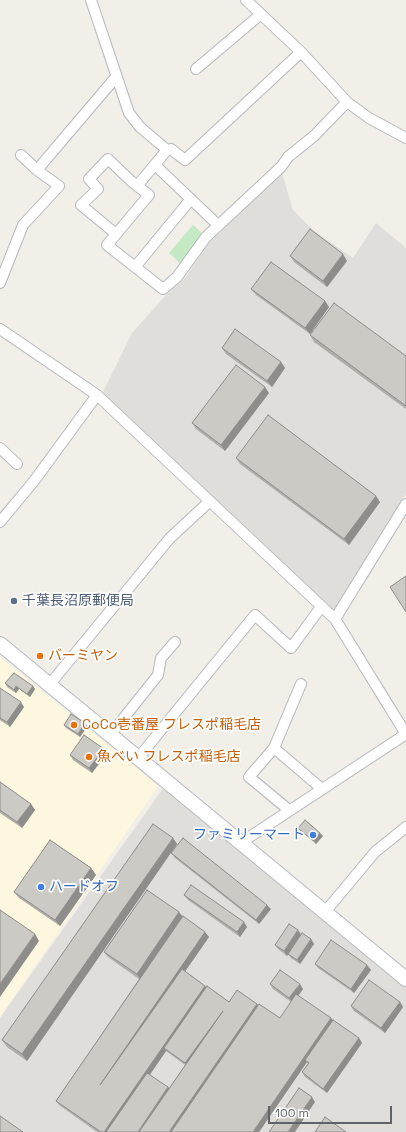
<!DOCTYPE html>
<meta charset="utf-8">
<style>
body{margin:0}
#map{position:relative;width:406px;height:1132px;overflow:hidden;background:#f1efe8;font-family:"Space Grotesk",sans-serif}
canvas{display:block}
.scale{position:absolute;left:268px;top:1106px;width:124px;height:18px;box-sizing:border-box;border:2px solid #5f6368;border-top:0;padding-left:5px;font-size:12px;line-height:14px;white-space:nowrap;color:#5f6368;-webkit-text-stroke:3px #fff;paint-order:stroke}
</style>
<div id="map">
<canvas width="406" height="1132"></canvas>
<div class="scale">100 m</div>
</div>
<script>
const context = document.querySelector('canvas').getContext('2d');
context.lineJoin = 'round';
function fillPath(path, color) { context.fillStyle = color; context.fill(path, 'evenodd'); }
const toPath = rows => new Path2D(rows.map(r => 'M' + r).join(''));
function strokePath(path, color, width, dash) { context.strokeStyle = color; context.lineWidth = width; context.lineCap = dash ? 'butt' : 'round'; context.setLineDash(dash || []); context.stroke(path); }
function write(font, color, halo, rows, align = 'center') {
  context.font = font + ' "Space Grotesk","Noto Sans JP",sans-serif'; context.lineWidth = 3.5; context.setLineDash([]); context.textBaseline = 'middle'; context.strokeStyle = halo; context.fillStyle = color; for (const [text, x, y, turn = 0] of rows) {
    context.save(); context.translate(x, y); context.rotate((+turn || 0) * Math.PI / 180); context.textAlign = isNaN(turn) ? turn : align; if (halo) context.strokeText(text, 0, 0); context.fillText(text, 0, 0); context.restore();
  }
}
const commercial = toPath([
 [0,657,158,786,0,1017]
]);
const industrial = toPath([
 [282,173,293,210,313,230,353,258,376,223,406,248,406,494,334,612,102,394,132,333,166,295,186,277,206,246],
 [164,787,406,986,406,1132,0,1132,0,1018]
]);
const green = toPath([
 [193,225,203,234,182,265,169,253]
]);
const street = toPath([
 [91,0,129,113,140,127,167,150,171,149,185,160,301,52],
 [246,0,301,52,347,102,369,118,406,138],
 [196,69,261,14],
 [155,165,218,225],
 [37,170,116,77],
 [137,186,167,150],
 [116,234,81,205,98,189,89,179,108,159,131,181,149,195,107,245,163,289,177,277,206,237,281,167,288,157,314,136,347,102],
 [135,267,191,199],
 [0,283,23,225,59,186,37,170,21,155],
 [0,329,97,395,335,619,406,734],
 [0,448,17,464],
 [0,522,34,481,97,395],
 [335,619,406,504],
 [50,684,170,538,210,501],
 [111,734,158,675,161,658,175,642],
 [274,748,322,789],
 [139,757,255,615,291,648,321,607],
 [289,810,249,777,274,748,301,684],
 [242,842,406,734],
 [325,912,375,852,406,827]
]);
const secondary = toPath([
 [0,644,406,979]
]);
const wall = toPath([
 [290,256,347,261,327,287,294,262],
 [251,289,325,301,329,307,310,334,256,295],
 [310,335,406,356,406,409,314,342],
 [222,348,281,362,285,368,272,387,226,354],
 [269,393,225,451,196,429,192,423],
 [236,458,380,502,349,545,240,464],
 [5,683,33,686,35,689,30,697,19,689,16,693,7,687],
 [0,688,24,707,10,727,0,720],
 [64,725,87,727,80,737,66,728],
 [104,749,107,753,92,773,73,760,70,755],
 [0,782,31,804,35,810,22,828,0,813],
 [298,828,320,833,323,836,316,844,301,831],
 [173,838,177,844,27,1061,7,1047,2,1040],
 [171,853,271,909,259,924,175,858],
 [91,868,96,875,60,926,19,898,14,892],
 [184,895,247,927,240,937,188,900],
 [182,916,209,937,185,971,205,986,206,987,229,1002,257,1004,280,1018,291,1002,273,989,270,984,303,989,298,996,331,1018,333,1020,359,1038,362,1043,327,1093,305,1077,302,1072,308,1063,307,1062,259,1132,97,1132,59,1105,56,1101,139,979,108,957,104,952],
 [166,1051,185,1065,169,1088,168,1087,150,1075],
 [298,930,301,934,311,939,314,944,300,964,291,958,288,954,287,956,278,949,275,945],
 [315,964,367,965,371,970,354,993,318,968],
 [400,1002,403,1007,385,1033,354,1011,351,1006]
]);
const shadedWall = toPath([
 [343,254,347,261,327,287,323,281],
 [325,301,329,307,310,334,305,328],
 [281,362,285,368,272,387,267,381],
 [265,387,269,393,225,451,221,445],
 [376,496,380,502,349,545,344,539],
 [16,686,19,689,16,693,14,690],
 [33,686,35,689,30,697,27,694],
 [21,702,24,707,10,727,7,722],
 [85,723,87,727,80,737,78,734],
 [104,749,107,753,92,773,89,768],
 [31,804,35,810,22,828,17,822],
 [320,833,323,836,316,844,314,841],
 [173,838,177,844,27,1061,22,1054],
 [91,868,96,875,60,926,55,920],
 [267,905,271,909,259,924,256,920],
 [179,912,183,917,140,979,137,974],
 [244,922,247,927,240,937,237,932],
 [298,930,301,935,287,956,284,951],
 [205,932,209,937,103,1090,100,1085],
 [35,934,39,941,0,997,0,984],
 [311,939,314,944,300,964,297,960],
 [367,965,371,970,354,993,351,989],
 [300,984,303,989,293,1003,289,998],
 [205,986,209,990,164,1048,166,1051,110,1132,104,1132],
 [400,1002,403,1007,385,1033,381,1028],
 [257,1004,260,1009,176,1132,169,1132],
 [223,1011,189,1068,185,1063],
 [331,1018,334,1023,305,1060,307,1062,259,1132,253,1132],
 [359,1038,362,1043,327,1093,323,1089],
 [168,1087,172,1092,144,1132,138,1132],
 [312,1097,315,1102,295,1132,288,1132]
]);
const building = toPath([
 [310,229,343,254,323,281,290,256,310,229],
 [271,262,325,301,305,328,251,289,271,262],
 [334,303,406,356,406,406,310,335,334,303],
 [235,329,281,362,267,381,222,348,235,329],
 [236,365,265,387,221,445,192,423,236,365],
 [268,415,376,496,344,539,236,458,268,415],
 [406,576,406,612,390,587,406,576],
 [14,673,33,686,27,694,16,686,14,690,5,683,14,673],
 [0,688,21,702,7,722,0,718,0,688],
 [71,714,85,723,78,734,64,725,71,714],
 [84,735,104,749,89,768,70,755,84,735],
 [0,782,31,804,17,822,0,810,0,782],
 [305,820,320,833,314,841,298,828,305,820],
 [153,824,173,838,22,1054,2,1040,153,824],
 [183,838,267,905,256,920,171,853,183,838],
 [50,840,91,868,55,920,14,892,50,840],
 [191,885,244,922,237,932,184,895,191,885],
 [147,890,179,912,137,974,104,952,147,890],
 [0,910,35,934,0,984,0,910],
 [183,916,205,932,100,1085,182,969,205,986,104,1132,101,1132,56,1101,183,916],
 [289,924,298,930,284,951,275,945,289,924],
 [302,933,311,939,297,960,288,954,302,933],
 [331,940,367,965,351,989,315,964,331,940],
 [280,970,300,984,289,998,270,984,280,970],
 [369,980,400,1002,381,1028,351,1006,369,980],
 [207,986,229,1002,237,990,257,1004,169,1132,139,1132,223,1011,185,1063,164,1048,207,986],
 [296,994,331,1018,253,1132,171,1132,259,1004,280,1018,296,994],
 [333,1020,359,1038,323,1089,302,1072,309,1063,305,1060,333,1020],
 [147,1073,168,1087,138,1132,106,1132,147,1073],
 [299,1088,312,1097,288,1132,269,1132,299,1088],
 [0,1116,23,1132,0,1132,0,1116],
 [325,1117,346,1132,315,1132,325,1117]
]);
const markers = [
 [14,601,4,"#5c6f8a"],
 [40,656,4,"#e8710a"],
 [74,725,4,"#e8710a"],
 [89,757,4,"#e8710a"],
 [313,835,4,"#3f7fe0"],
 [41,887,4,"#3f7fe0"]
];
const serviceNames = [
 ["千葉長沼原郵便局",22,601]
];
const foodNames = [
 ["バーミヤン",48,656],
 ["CoCo壱番屋 フレスポ稲毛店",82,725],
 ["魚べい フレスポ稲毛店",97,757]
];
const shopNames = [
 ["ファミリーマート",305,835],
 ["ハードオフ",49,887,"left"]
];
fillPath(commercial, '#fef7e0');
fillPath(industrial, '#e0deda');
fillPath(green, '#c5e8c5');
strokePath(street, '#b5b8bc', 12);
strokePath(secondary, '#b6babf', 16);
strokePath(street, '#fff', 10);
strokePath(secondary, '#fff', 14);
fillPath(wall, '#afaea9');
fillPath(shadedWall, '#8f8d8a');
fillPath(building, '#cccac5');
strokePath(building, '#8f8d8a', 1);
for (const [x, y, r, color] of markers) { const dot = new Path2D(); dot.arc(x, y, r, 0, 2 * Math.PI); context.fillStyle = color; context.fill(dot); strokePath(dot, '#fff', 1.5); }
write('14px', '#4e5e75', '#fff', serviceNames, 'left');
write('14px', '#c56008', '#fff', foodNames, 'left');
write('14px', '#366cbe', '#fff', shopNames, 'right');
</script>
